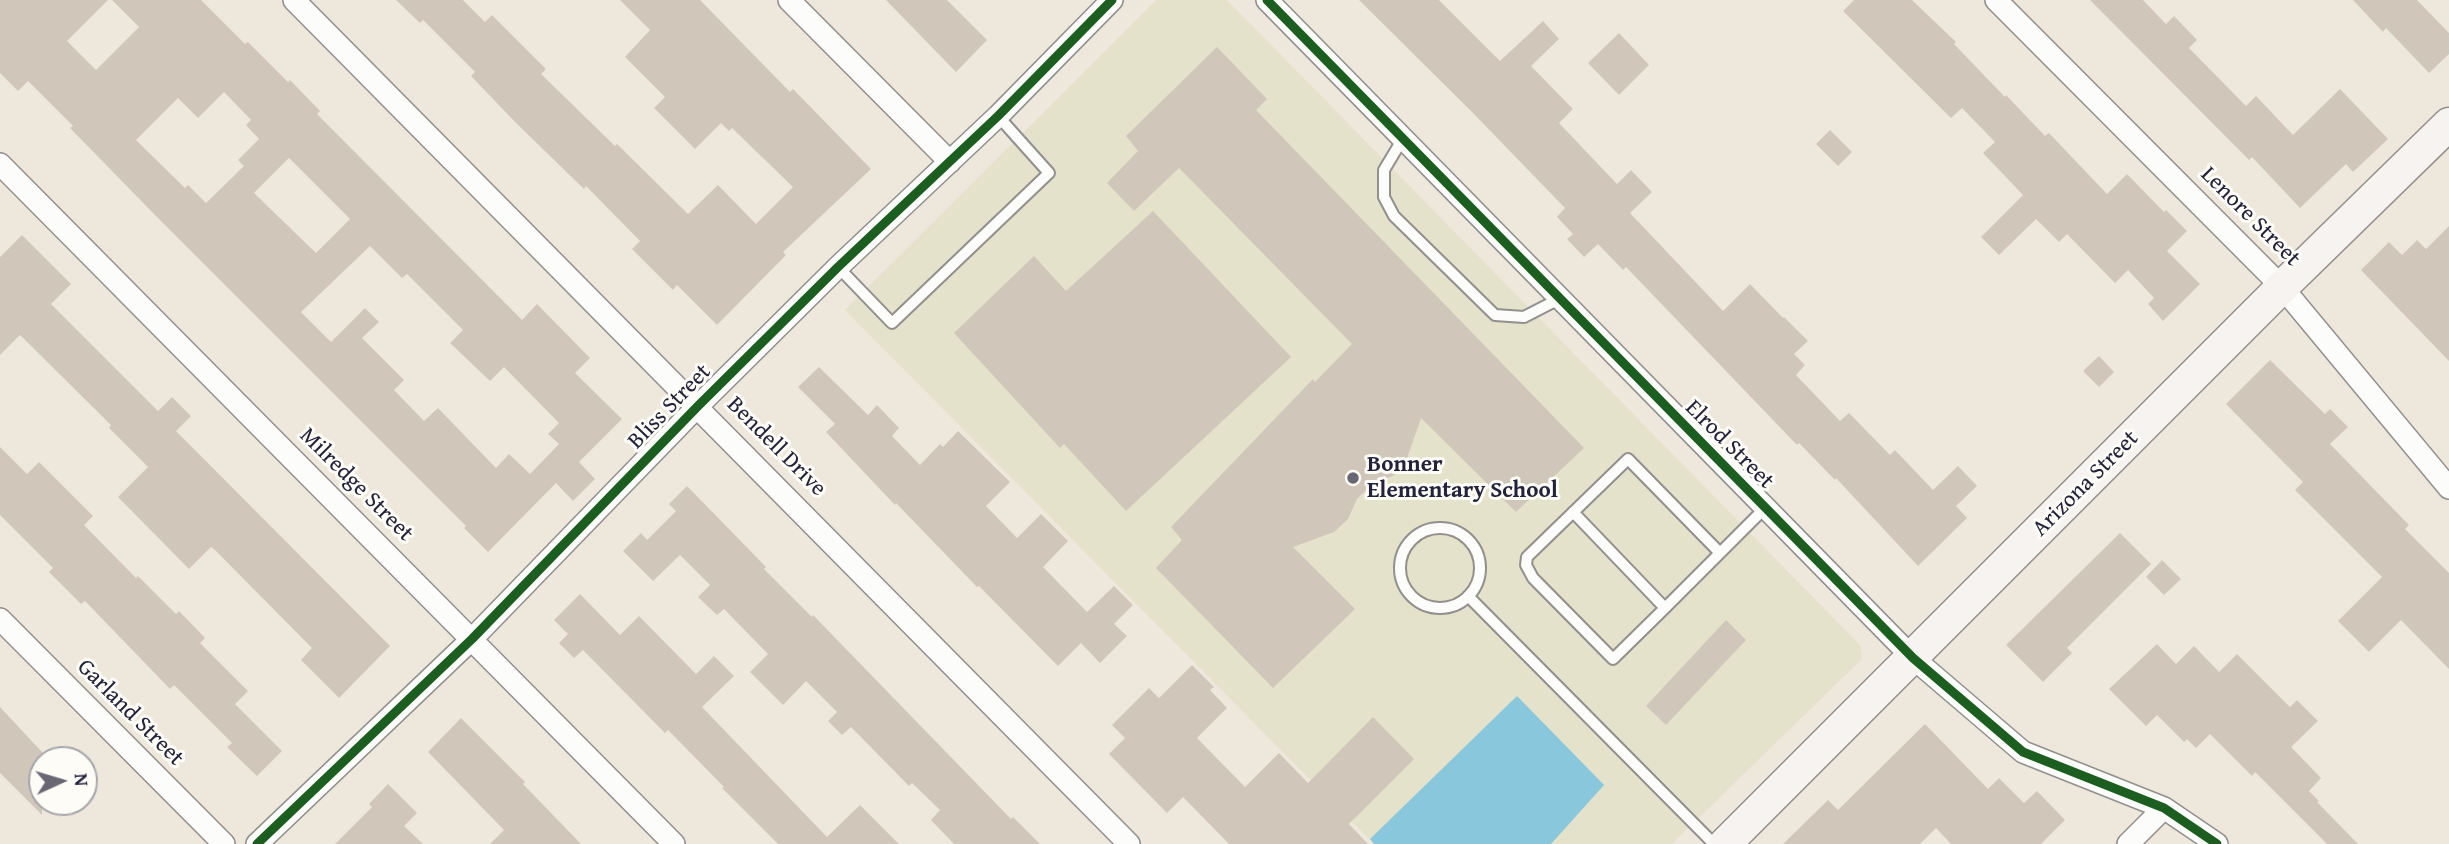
<!DOCTYPE html>
<style>
body{margin:0}
#map{position:relative;width:2449px;height:844px;overflow:hidden;background:#eee8dc;font-family:"Gentium Book Plus",serif}
canvas{display:block}
.north{position:absolute;left:28px;top:746px;width:70px;height:70px;box-sizing:border-box;background:#fdfcf7;border:2px solid #a5a5ac;border-radius:50%;rotate:86deg;font-size:19px;font-weight:700;line-height:28px;text-align:center;color:#22223b}
.north::after{content:'';display:block;margin:auto;width:24px;height:32px;background:#696773;clip-path:polygon(50% 0,100% 100%,50% 72%,0 100%)}
</style>
<div id="map">
<canvas width="2449" height="844"></canvas>
<div class="north">N</div>
</div>
<script>
const context = document.querySelector('canvas').getContext('2d');
context.lineJoin = 'round';
function fillPath(path, color) { context.fillStyle = color; context.fill(path, 'evenodd'); }
const toPath = rows => new Path2D(rows.map(r => 'M' + r).join(''));
function strokePath(path, color, width, dash) { context.strokeStyle = color; context.lineWidth = width; context.lineCap = dash ? 'butt' : 'round'; context.setLineDash(dash || []); context.stroke(path); }
function write(font, color, halo, rows, align = 'center') {
  context.font = font + ' "Gentium Book Plus",serif'; context.lineWidth = 6; context.setLineDash([]); context.textBaseline = 'middle'; context.strokeStyle = halo; context.fillStyle = color; for (const [text, x, y, turn = 0] of rows) {
    context.save(); context.translate(x, y); context.rotate((+turn || 0) * Math.PI / 180); context.textAlign = isNaN(turn) ? turn : align; if (halo) context.strokeText(text, 0, 0); context.fillText(text, 0, 0); context.restore();
  }
}
const built = toPath([
 [1156,0,1227,0,1860,645,1862,659,1672,844,1374,844,845,310]
]);
const water = toPath([
 [1517,696,1604,785,1551,844,1374,844,1370,839]
]);
const building = toPath([
 [0,0,108,0,67,41,96,70,139,27,112,0,201,0,245,44,248,42,288,82,290,80,320,111,317,114,522,320,537,304,590,358,575,373,622,419,579,462,595,479,573,501,556,483,488,552,464,528,466,526,156,216,70,128,73,126,28,81,18,91,0,73],
 [224,92,251,120,246,125,259,139,238,160,244,166,206,203,188,185,185,188,136,140,178,98,198,118],
 [289,158,350,219,316,253,254,193],
 [370,246,402,278,407,274,463,330,450,343,490,381,504,367,559,423,548,434,559,444,530,474,509,454,496,468,438,408,424,421,394,390,404,380,362,338,379,322,365,308,331,342,301,312],
 [396,0,463,0,485,22,492,15,546,69,541,74,615,146,617,144,688,214,718,185,756,224,793,187,732,128,729,131,721,123,695,149,654,108,665,97,625,57,650,30,620,0,700,0,790,92,793,89,871,169,783,252,786,255,717,325,677,285,673,290,632,249,640,241,586,186,584,189,515,122,471,76,475,72,423,20,420,23],
 [886,0,947,0,987,40,956,72],
 [1359,0,1439,0,1500,61,1543,21,1559,39,1531,66,1573,109,1559,123,1617,184,1631,170,1652,192,1630,213,1723,311,1750,284,1783,318,1784,317,1808,341,1794,354,1805,365,1796,375,1840,421,1849,413,1890,455,1895,450,1933,490,1958,466,1977,486,1956,506,1967,518,1918,566,1836,478,1835,480,1799,443,1797,445,1626,267,1623,270,1598,244,1584,257,1567,239,1573,234,1557,217,1565,208,1471,111],
 [1854,0,1912,0,1956,42,1954,44,2005,97,2006,95,2045,136,2049,133,2107,194,2127,174,2164,212,2166,210,2187,231,2167,251,2200,284,2163,321,2148,304,2154,298,2128,270,2115,283,2067,234,2059,242,2036,219,1999,255,1981,237,2023,195,1983,153,1995,142,1962,108,1951,118,1843,11],
 [2090,0,2143,0,2166,24,2174,16,2197,40,2189,48,2246,106,2256,96,2293,135,2340,89,2388,139,2353,172,2346,164,2300,208,2252,157,2249,160],
 [2353,0,2417,0,2449,33,2449,54,2429,73,2386,28,2383,32],
 [1619,33,1649,65,1619,95,1588,63],
 [1217,47,1267,99,1256,110,1584,448,1516,512,1421,418,1405,464,1393,476,1374,482,1357,499,1348,519,1334,532,1293,547,1355,609,1273,688,1156,568,1182,540,1171,527,1313,379,1315,382,1352,344,1179,168,1134,211,1107,183,1138,151,1126,136],
 [1830,130,1852,152,1838,166,1816,144],
 [1153,211,1291,357,1126,511,1064,444,1060,448,954,333,1034,256,1066,291],
 [2449,226,2449,361,2361,270,2389,242,2402,255,2417,240,2426,249],
 [22,235,71,284,51,304,158,411,172,397,191,416,176,431,390,646,339,698,301,660,312,648,215,550,211,547,189,569,118,497,148,467,109,428,111,425,20,335,0,355,0,257],
 [2099,356,2114,372,2099,387,2083,371],
 [2270,360,2325,414,2330,409,2348,427,2330,444,2409,525,2405,529,2449,573,2449,669,2401,620,2369,652,2338,621,2382,577,2295,490,2303,482,2226,404],
 [819,367,868,415,877,405,899,428,892,436,920,465,940,444,943,447,958,431,1010,482,986,506,1017,538,1041,514,1068,541,1043,567,1087,612,1114,586,1133,605,1114,624,1127,636,1100,663,1081,643,1058,666,979,586,977,587,896,503,895,505,826,432,835,424,798,387],
 [0,447,27,474,39,462,93,516,84,525,136,578,138,576,176,614,179,611,205,638,200,643,248,691,235,704,282,751,257,776,227,747,232,743,174,685,170,689,85,601,81,604,49,572,53,568,0,515],
 [687,486,766,567,764,569,812,617,813,615,1011,819,1013,817,1040,844,954,844,931,820,940,810,912,783,909,786,851,727,842,735,828,721,837,712,806,681,783,705,750,672,768,654,724,609,717,615,698,597,710,585,680,555,653,581,623,551,641,533,647,540,676,511,669,504],
 [2120,533,2151,564,2067,648,2072,653,2043,682,2006,645],
 [2162,560,2181,579,2164,595,2146,577],
 [580,594,620,635,639,616,696,674,714,656,734,676,702,707,827,837,860,805,899,844,778,844,722,788,724,787,668,730,665,733,583,650,574,658,559,643,568,634,554,620],
 [1726,620,1746,640,1666,725,1646,706],
 [2157,644,2176,664,2194,646,2219,672,2237,654,2290,707,2297,700,2318,721,2291,747,2321,778,2309,791,2319,801,2317,802,2358,844,2327,844,2255,772,2252,776,2210,734,2196,748,2187,739,2184,742,2157,715,2146,726,2109,689],
 [1192,665,1214,687,1210,690,1227,708,1197,738,1245,787,1279,753,1308,783,1373,717,1414,759,1349,824,1368,844,1229,844,1183,797,1167,813,1109,754,1125,738,1112,725,1149,688,1159,698],
 [0,707,42,752,42,815,0,773],
 [461,718,525,782,523,784,581,844,490,844,504,830,428,752],
 [1925,724,1988,789,1999,778,2024,803,2037,791,2065,820,2041,844,1951,844,1936,828,1920,844,1783,844,1828,800,1838,810],
 [388,784,417,813,404,826,423,844,335,844,372,807,369,804]
]);
const lane = toPath([
 [1402,140,1384,170,1384,197,1394,216,1495,315,1524,317,1559,299],
 [838,267,892,323,1049,173,998,116],
 [1573,512,1665,608],
 '1400 568a40 40 0 1 1 80 0a40 40 0 1 1-80 0Z',
 [1720,553,1628,459,1527,557,1526,565,1533,578,1613,659,1665,608,1765,508],
 [1468,596,1714,844]
]);
const street = toPath([
 [294,0,1129,844],
 [789,0,950,162],
 [1267,0,1913,658,2023,752,2164,808,2217,844],
 [1996,0,2282,287,2449,488],
 [0,164,674,844],
 [0,619,224,844],
 [257,844,472,639,698,406,838,267,998,116,1112,0],
 [2128,844,2164,808]
]);
const secondary = toPath([
 [1725,844,2282,287,2449,124]
]);
const cycleway = toPath([
 [1267,0,1913,658,2023,752,2164,808,2217,844],
 [257,844,472,639,698,406,838,267,998,116,1112,0]
]);
const markers = [
 [1353,478,7,"#696773"]
];
const streetNames = [
 ["Lenore Street",2250,217,45],
 ["Bliss Street",670,407,-46],
 ["Elrod Street",1729,445,45],
 ["Bendell Drive",776,447,45],
 ["Arizona Street",2086,484,-45],
 ["Milredge Street",356,485,45],
 ["Garland Street",130,713,45]
];
const poiNames = [
 ["Bonner",1367,465],
 ["Elementary School",1367,491]
];
fillPath(built, '#e4e2ca');
fillPath(water, '#89c7dc');
fillPath(building, '#d0c7ba');
strokePath(lane, '#928f8d', 14);
strokePath(street, '#928f8d', 24);
strokePath(secondary, '#928f8d', 35);
strokePath(lane, '#fcfcfa', 10);
strokePath(street, '#fcfcfa', 21);
strokePath(secondary, '#f6f3f0', 32);
strokePath(cycleway, '#1b5e20', 9);
for (const [x, y, r, color] of markers) { const dot = new Path2D(); dot.arc(x, y, r, 0, 2 * Math.PI); context.fillStyle = color; context.fill(dot); strokePath(dot, '#fdfcf7', 2.5); }
write('23px', '#22223b', '#fdfcf7', streetNames);
write('bold 23px', '#22223b', '#fdfcf7', poiNames, 'left');
</script>
